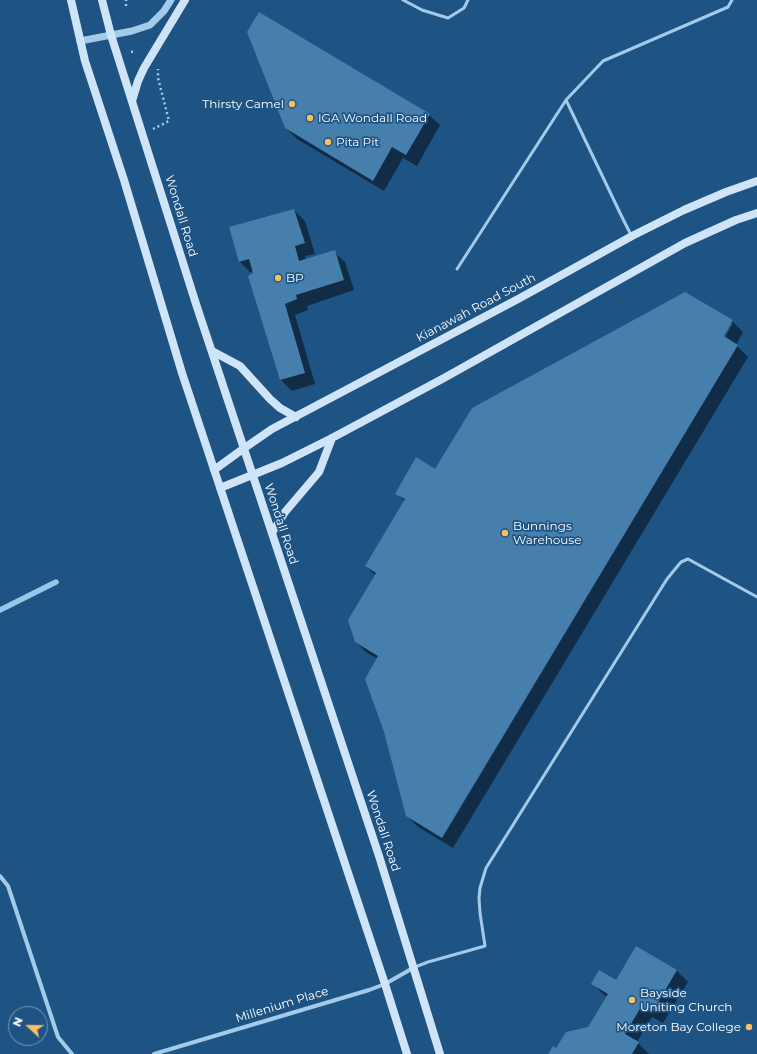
<!DOCTYPE html>
<style>
body{margin:0}
#map{position:relative;width:757px;height:1054px;overflow:hidden;background:#1e5483;font-family:Montserrat,sans-serif}
canvas{display:block}
.north{position:absolute;left:8px;top:1006px;width:40px;height:40px;box-sizing:border-box;background:#1e5483;border:1px solid #7898b5;border-radius:50%;rotate:292deg;font-size:11px;font-weight:700;line-height:16px;text-align:center;color:#fff}
.north::after{content:'';display:block;margin:auto;width:14px;height:18px;background:#f9bf63;clip-path:polygon(50% 0,100% 100%,50% 72%,0 100%)}
</style>
<div id="map">
<canvas width="757" height="1054"></canvas>
<div class="north">N</div>
</div>
<script>
const context = document.querySelector('canvas').getContext('2d');
context.lineJoin = 'round';
function fillPath(path, color) { context.fillStyle = color; context.fill(path, 'evenodd'); }
const toPath = rows => new Path2D(rows.map(r => 'M' + r).join(''));
function strokePath(path, color, width, dash) { context.strokeStyle = color; context.lineWidth = width; context.lineCap = dash ? 'butt' : 'round'; context.setLineDash(dash || []); context.stroke(path); }
function write(font, color, halo, rows, align = 'center') {
  context.font = font + ' Montserrat,sans-serif'; context.lineWidth = 3.5; context.setLineDash([]); context.textBaseline = 'middle'; context.strokeStyle = halo; context.fillStyle = color; for (const [text, x, y, turn = 0] of rows) {
    context.save(); context.translate(x, y); context.rotate((+turn || 0) * Math.PI / 180); context.textAlign = isNaN(turn) ? turn : align; if (halo) context.strokeText(text, 0, 0); context.fillText(text, 0, 0); context.restore();
  }
}
const shadow = toPath([
 [429,115,440,125,417,166,403,158,384,191,297,139,286,128],
 [294,210,305,221,315,254,305,256,306,260,334,252,345,262,354,290,307,306,308,310,295,315,315,384,292,391,281,380,249,276,254,274,253,271,250,272,239,261],
 [732,321,743,332,736,345,748,357,453,848,418,827,407,816,378,659,367,653,356,642,376,576,366,566,405,502,397,493,435,470],
 [730,323,733,323,723,341,721,340],
 [637,947,677,971,688,982,663,1023,652,1017,637,1042,649,1054,549,1054,588,1028,607,997,603,994,592,983,616,981]
]);
const stream = toPath([
 [0,610,56,582]
]);
const building = toPath([
 [259,12,430,114,406,155,392,147,373,181,285,128,247,32],
 [294,209,305,243,295,246,299,261,335,250,344,280,296,295,297,299,285,304,305,373,280,380,248,276,253,273,249,259,239,262,229,227],
 [685,292,733,320,724,336,738,345,442,838,406,816,384,732,365,679,378,656,355,642,348,620,376,573,365,566,405,499,395,494,416,457,435,469,472,408],
 [636,946,677,970,652,1013,641,1007,625,1034,639,1042,632,1054,548,1054,553,1046,556,1048,566,1032,588,1027,608,994,591,984,599,970,616,980]
]);
const path = toPath([
 [126,6,126,0],
 [131,52,136,51],
 [153,129,169,121,158,78,158,69]
]);
const service = toPath([
 [403,0,422,10,448,18,464,8,468,0],
 [566,100,621,215,631,235],
 [457,269,566,100,603,61,728,7,732,0],
 [415,967,428,962,485,946,480,913,479,898,480,888,486,868,667,579,681,562,688,559,757,597]
]);
const minor = toPath([
 [0,876,8,886,58,1037,72,1054],
 [154,1054,369,990,385,984,413,968]
]);
const tertiary = toPath([
 [80,41,132,31,150,25,164,11,171,0]
]);
const secondary = toPath([
 [71,0,85,61,124,180,182,373,385,984,407,1054],
 [102,0,111,35,196,304,379,856,440,1054],
 [132,101,138,81,144,68,185,0],
 [212,351,240,366,270,399,280,408,296,417],
 [214,470,243,449,272,429,520,298,632,236,684,210,726,192,757,181],
 [220,488,282,463,332,438,444,378,685,243,736,220,757,213],
 [272,533,285,512,319,472,332,438]
]);
const markers = [
 [292,104,4,"#f9bf63"],
 [310,118,4,"#f9bf63"],
 [328,142,4,"#f9bf63"],
 [278,278,4,"#f9bf63"],
 [505,533,4,"#f9bf63"],
 [632,1000,4,"#f9bf63"],
 [749,1027,4,"#f9bf63"]
];
const poiNames = [
 ["Thirsty Camel",284,104,"right"],
 ["IGA Wondall Road",318,118],
 ["Pita Pit",336,142],
 ["BP",286,278],
 ["Bunnings",513,526],
 ["Warehouse",513,540],
 ["Bayside",640,993],
 ["Uniting Church",640,1007],
 ["Moreton Bay College",741,1027,"right"]
];
const streetNames = [
 ["Wondall Road",181,216,73],
 ["Kianawah Road South",476,308,-28],
 ["Wondall Road",281,524,72],
 ["Wondall Road",383,831,72],
 ["Millenium Place",282,1005,-17]
];
fillPath(shadow, '#0007');
strokePath(stream, '#97c6eb', 5.5);
fillPath(building, '#467eac');
strokePath(path, '#a4caea', 2.5, [2, 3]);
strokePath(service, '#a4caea', 3);
strokePath(minor, '#a4caea', 4);
strokePath(tertiary, '#a4caea', 7);
strokePath(secondary, '#cfe5f7', 8);
for (const [x, y, r, color] of markers) { const dot = new Path2D(); dot.arc(x, y, r, 0, 2 * Math.PI); context.fillStyle = color; context.fill(dot); strokePath(dot, '#1e5483', 1.5); }
write('12px', '#fff', '#1e5483', poiNames, 'left');
write('12px', '#fff', '#1e5483', streetNames);
</script>
